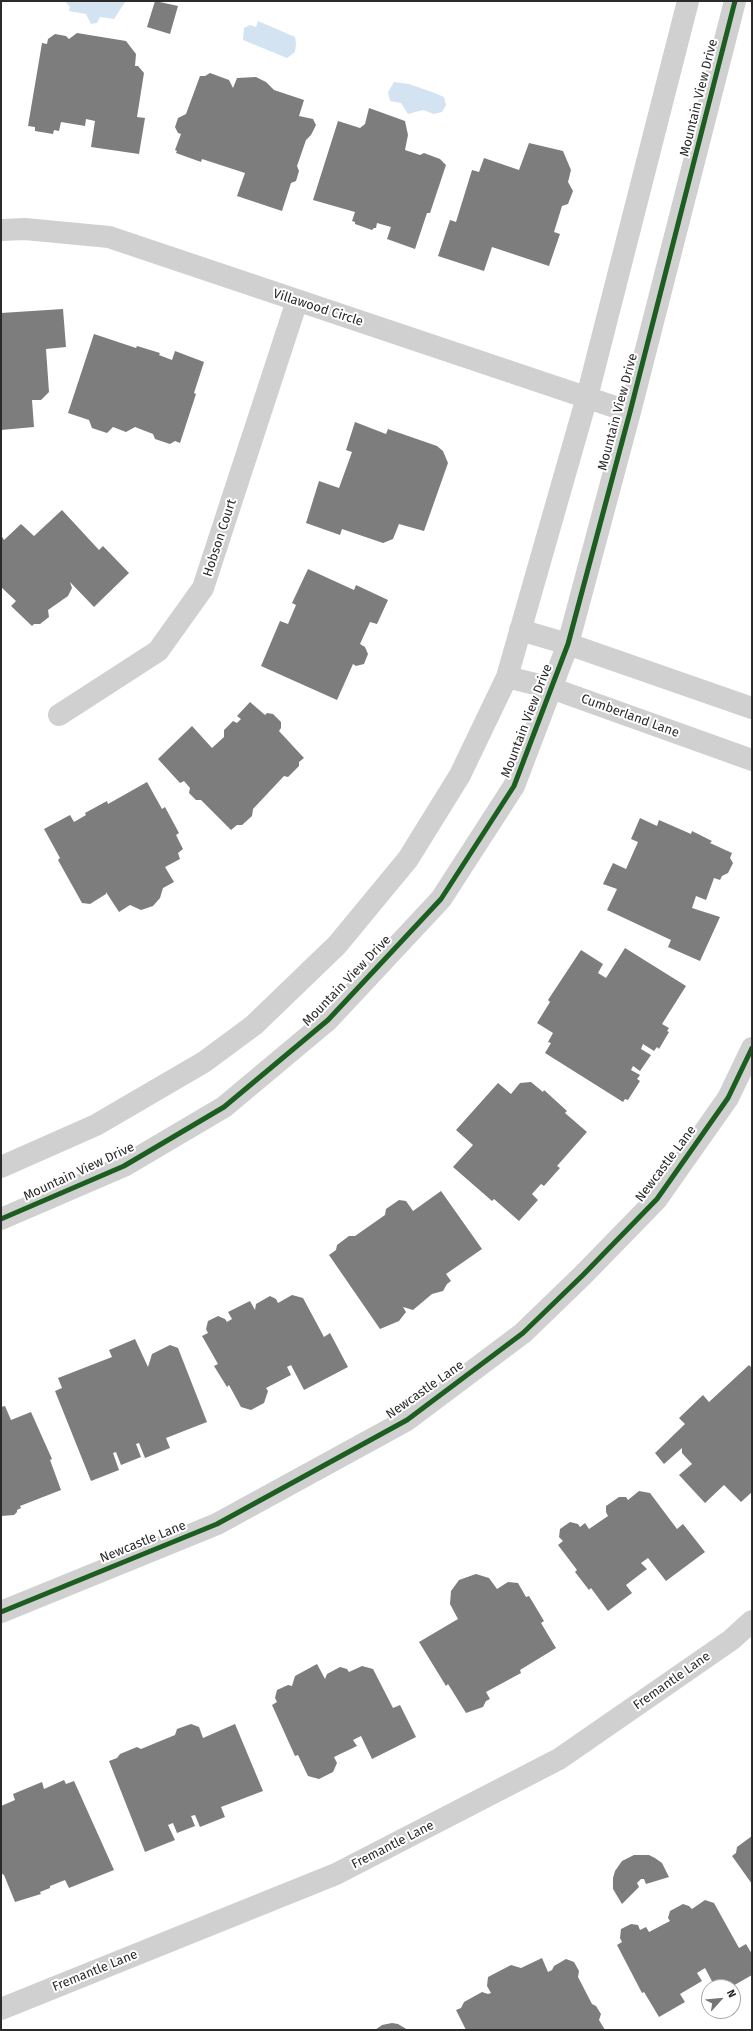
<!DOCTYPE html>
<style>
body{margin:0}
#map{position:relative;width:753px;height:2031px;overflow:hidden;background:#fff;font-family:"Fira Sans",sans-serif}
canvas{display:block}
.frame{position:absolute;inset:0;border:2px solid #2b2b2b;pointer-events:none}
.north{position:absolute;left:701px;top:1979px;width:40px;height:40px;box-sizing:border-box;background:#fff;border:1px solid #aaa;border-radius:50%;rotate:63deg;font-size:11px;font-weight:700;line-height:16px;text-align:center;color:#2b2b2b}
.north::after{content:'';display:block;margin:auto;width:14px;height:18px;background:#757575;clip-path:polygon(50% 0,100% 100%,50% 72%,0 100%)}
</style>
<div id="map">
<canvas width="753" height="2031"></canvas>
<div class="frame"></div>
<div class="north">N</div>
</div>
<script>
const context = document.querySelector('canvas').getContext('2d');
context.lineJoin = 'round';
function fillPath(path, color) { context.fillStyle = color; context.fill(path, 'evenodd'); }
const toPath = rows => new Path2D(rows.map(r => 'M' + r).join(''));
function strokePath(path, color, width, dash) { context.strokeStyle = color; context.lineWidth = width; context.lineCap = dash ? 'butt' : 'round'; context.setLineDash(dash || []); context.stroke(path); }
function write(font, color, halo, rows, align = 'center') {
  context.font = font + ' "Fira Sans",sans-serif'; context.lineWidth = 4; context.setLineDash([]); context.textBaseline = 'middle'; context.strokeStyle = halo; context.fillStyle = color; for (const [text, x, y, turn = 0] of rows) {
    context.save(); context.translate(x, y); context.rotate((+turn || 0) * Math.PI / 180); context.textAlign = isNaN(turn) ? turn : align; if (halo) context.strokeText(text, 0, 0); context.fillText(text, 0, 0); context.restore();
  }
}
const water = toPath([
 [65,1,124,1,125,2,114,19,100,17,97,23,91,24,86,14,69,11,70,7],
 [258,21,295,37,296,44,295,52,287,58,243,40,244,28,250,25,256,27],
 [394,82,409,84,432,92,444,97,446,105,442,112,434,114,423,110,408,114,401,103,390,101,388,92]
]);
const building = toPath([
 [155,1,178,6,170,34,147,27],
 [77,33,126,41,136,54,135,66,138,66,144,73,137,117,145,118,139,154,91,147,95,121,86,119,85,126,61,122,59,131,54,130,53,134,35,131,35,127,28,126,42,43,47,44,48,39,55,34,66,36,69,39],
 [210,73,229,80,233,88,237,78,256,77,266,82,274,90,304,100,299,116,313,119,316,125,311,135,306,140,297,166,299,171,296,181,291,183,282,211,237,196,245,173,202,159,201,162,176,153,177,151,175,150,181,134,178,133,175,127,178,118,186,114,200,76,205,76],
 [369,108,405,121,408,135,405,150,420,155,424,153,440,159,446,165,430,213,427,213,415,249,387,239,391,227,377,223,376,228,374,228,372,230,355,224,355,222,352,221,355,212,313,200,338,121,360,128,365,124],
 [529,143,563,151,571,170,568,182,573,191,568,204,562,206,554,232,560,234,549,266,492,247,484,271,438,256,450,220,456,222,472,170,479,172,484,158,519,170],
 [63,309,66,347,46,349,49,392,41,400,32,400,34,427,1,430,1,313],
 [94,334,136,348,137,346,160,353,159,355,172,360,175,351,204,362,194,393,196,394,180,443,175,441,170,444,155,439,153,434,135,427,126,432,113,427,107,433,92,428,89,420,68,413],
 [355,422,386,434,388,429,437,446,443,451,448,463,424,531,399,524,393,539,383,543,342,529,340,535,306,523,319,481,339,488,352,452,346,450],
 [62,510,99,550,103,546,129,573,94,607,70,582,72,588,68,596,48,610,49,617,40,624,34,624,32,626,11,606,16,601,1,587,1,535,4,540,21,524,34,536],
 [308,569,354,590,356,585,388,600,377,624,370,622,360,644,365,647,368,654,364,664,356,666,353,664,337,700,261,666,280,621,288,624,296,605,292,603],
 [250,702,265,715,267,713,273,714,281,722,281,728,279,731,304,758,299,762,299,766,288,777,284,776,253,809,252,816,242,825,237,825,231,830,201,800,196,800,189,793,190,788,184,781,180,783,158,759,192,726,212,748,224,737,224,730,233,721,237,723,241,719,237,716],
 [147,782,162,809,165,807,179,833,176,835,183,849,178,853,180,859,165,867,174,882,163,888,160,898,153,906,141,910,130,905,119,912,106,892,106,894,90,904,82,903,58,860,60,858,44,829,70,815,74,822,86,815,85,813,107,801,108,804],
 [640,818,657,826,659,820,691,834,692,831,712,841,710,843,732,853,730,858,733,863,728,873,722,876,720,880,714,878,706,900,696,896,692,908,720,917,700,961,668,947,671,940,607,910,617,889,603,884,613,863,626,869,638,842,631,839],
 [625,948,686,986,662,1024,669,1028,667,1031,669,1032,659,1049,657,1047,654,1051,643,1044,641,1049,651,1055,640,1071,633,1066,631,1070,640,1075,637,1079,640,1081,628,1100,625,1099,623,1102,545,1053,551,1043,548,1042,553,1033,537,1023,550,1002,548,1000,581,950,603,964,598,973,606,978],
 [531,1082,543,1092,544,1090,567,1111,565,1113,587,1132,557,1166,560,1168,544,1186,541,1184,532,1194,538,1200,519,1221,494,1199,492,1201,453,1167,473,1145,456,1130,498,1083,511,1094,520,1083],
 [441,1191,482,1249,446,1274,451,1281,447,1284,443,1291,432,1294,413,1310,403,1307,406,1312,399,1321,380,1329,329,1255,336,1250,337,1245,349,1236,355,1236,385,1215,386,1209,399,1200,406,1201,413,1211],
 [292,1295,303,1298,324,1337,330,1333,348,1367,304,1390,291,1365,287,1367,291,1375,266,1388,268,1391,264,1403,251,1410,241,1407,229,1385,227,1387,214,1366,218,1364,202,1336,208,1333,206,1329,208,1321,218,1316,225,1319,227,1322,232,1319,228,1312,250,1301,255,1310,256,1304,270,1296,276,1299,278,1303],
 [135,1339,148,1367,152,1354,170,1345,178,1348,207,1422,166,1438,170,1448,145,1458,139,1443,136,1444,141,1457,121,1465,116,1452,113,1453,119,1470,91,1481,55,1391,62,1388,58,1378,112,1357,109,1350],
 [749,1365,752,1368,752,1492,741,1502,724,1485,705,1503,679,1475,692,1464,682,1453,682,1448,664,1464,655,1453,685,1424,679,1418,703,1395,709,1402],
 [5,1406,11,1420,31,1412,52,1459,50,1460,61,1490,20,1506,21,1508,17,1510,17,1512,14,1515,1,1516,1,1407],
 [639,1491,650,1493,677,1529,683,1524,705,1552,666,1581,648,1558,641,1563,647,1569,626,1585,632,1593,608,1611,591,1588,589,1590,575,1572,577,1570,558,1545,563,1541,559,1537,560,1529,570,1522,578,1524,580,1527,585,1523,589,1529,608,1516,606,1512,606,1506,619,1497,626,1497,628,1500],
 [476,1574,489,1578,497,1589,508,1582,518,1583,526,1597,529,1596,544,1621,541,1623,556,1648,520,1670,521,1673,486,1692,490,1699,486,1701,483,1707,466,1713,448,1684,446,1686,419,1642,458,1619,450,1604,451,1591,459,1580],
 [317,1664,325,1679,327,1674,340,1667,347,1669,349,1672,362,1666,373,1669,393,1708,400,1705,416,1737,372,1759,361,1736,353,1740,357,1746,334,1757,337,1763,333,1772,319,1779,308,1776,298,1755,295,1756,272,1705,277,1702,275,1698,277,1690,288,1685,292,1686,295,1676],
 [191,1724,199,1727,203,1738,235,1724,263,1791,221,1807,225,1817,200,1827,195,1815,191,1816,195,1826,177,1833,173,1823,168,1825,175,1840,145,1852,109,1761,117,1758,120,1754,137,1747,141,1749,175,1735,177,1729],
 [64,1780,66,1784,74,1781,114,1870,69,1888,65,1880,50,1886,50,1888,40,1892,41,1894,15,1902,4,1875,1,1873,1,1806,15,1800,13,1794,42,1782,44,1789],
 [752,1836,752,1884,732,1856,736,1853,737,1847],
 [634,1855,649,1855,655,1858,662,1863,669,1877,646,1884,644,1879,641,1879,637,1883,639,1887,622,1904,613,1889,613,1878,615,1871,622,1861],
 [705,1900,714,1903,739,1948,746,1944,752,1954,752,1975,731,1987,715,1987,705,1968,697,1973,702,1981,680,1994,685,2002,659,2017,644,1992,642,1993,617,1945,622,1942,620,1938,621,1929,631,1924,638,1925,640,1930,646,1927,649,1932,670,1921,668,1918,670,1911,683,1904,689,1906,692,1909],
 [542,1958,548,1972,552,1970,554,1966,566,1959,574,1962,579,1971,578,1977,592,2004,596,2006,601,2014,599,2020,605,2030,466,2030,456,2010,461,2008,464,2002,482,1992,488,1994,491,1993,487,1986,488,1977,511,1965,521,1968],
 [392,2023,398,2024,408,2030,375,2030,382,2025]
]);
const minor = toPath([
 [1,230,25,229,109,237,630,412],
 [520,630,568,644,752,708],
 [507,677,551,688,752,760],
 [59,715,158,651,203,588,297,301],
 [1,1167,96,1125,204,1062,254,1025,337,945,408,859,460,775,507,677,587,397,688,1],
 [1,1219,124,1166,224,1107,328,1020,441,899,514,786,568,644,630,412,735,1],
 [1,1612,217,1524,407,1420,523,1333,583,1275,657,1199,728,1098,752,1048],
 [1,2009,336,1874,559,1759,731,1640,752,1621]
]);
const cycleway = toPath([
 [1,1219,124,1166,224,1107,328,1020,441,899,514,786,568,644,630,412,735,1],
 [1,1612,217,1524,407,1420,523,1333,583,1275,657,1199,728,1098,752,1048]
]);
const streetNames = [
 ["Mountain View Drive",699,98,-76],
 ["Villawood Circle",318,308,18],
 ["Mountain View Drive",618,412,-75],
 ["Hobson Court",220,538,-72],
 ["Cumberland Lane",630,716,20],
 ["Mountain View Drive",527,721,-69],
 ["Mountain View Drive",347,981,-46],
 ["Newcastle Lane",666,1164,-53],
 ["Mountain View Drive",79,1172,-25],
 ["Newcastle Lane",425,1390,-35],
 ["Newcastle Lane",143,1542,-22],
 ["Fremantle Lane",672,1681,-35],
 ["Fremantle Lane",393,1845,-27],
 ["Fremantle Lane",95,1971,-22]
];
fillPath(water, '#d3e3f2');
fillPath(building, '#7d7d7d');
strokePath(minor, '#d0d0d0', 22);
strokePath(cycleway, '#1b5e20', 5);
write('13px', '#2b2b2b', '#fff', streetNames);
</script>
